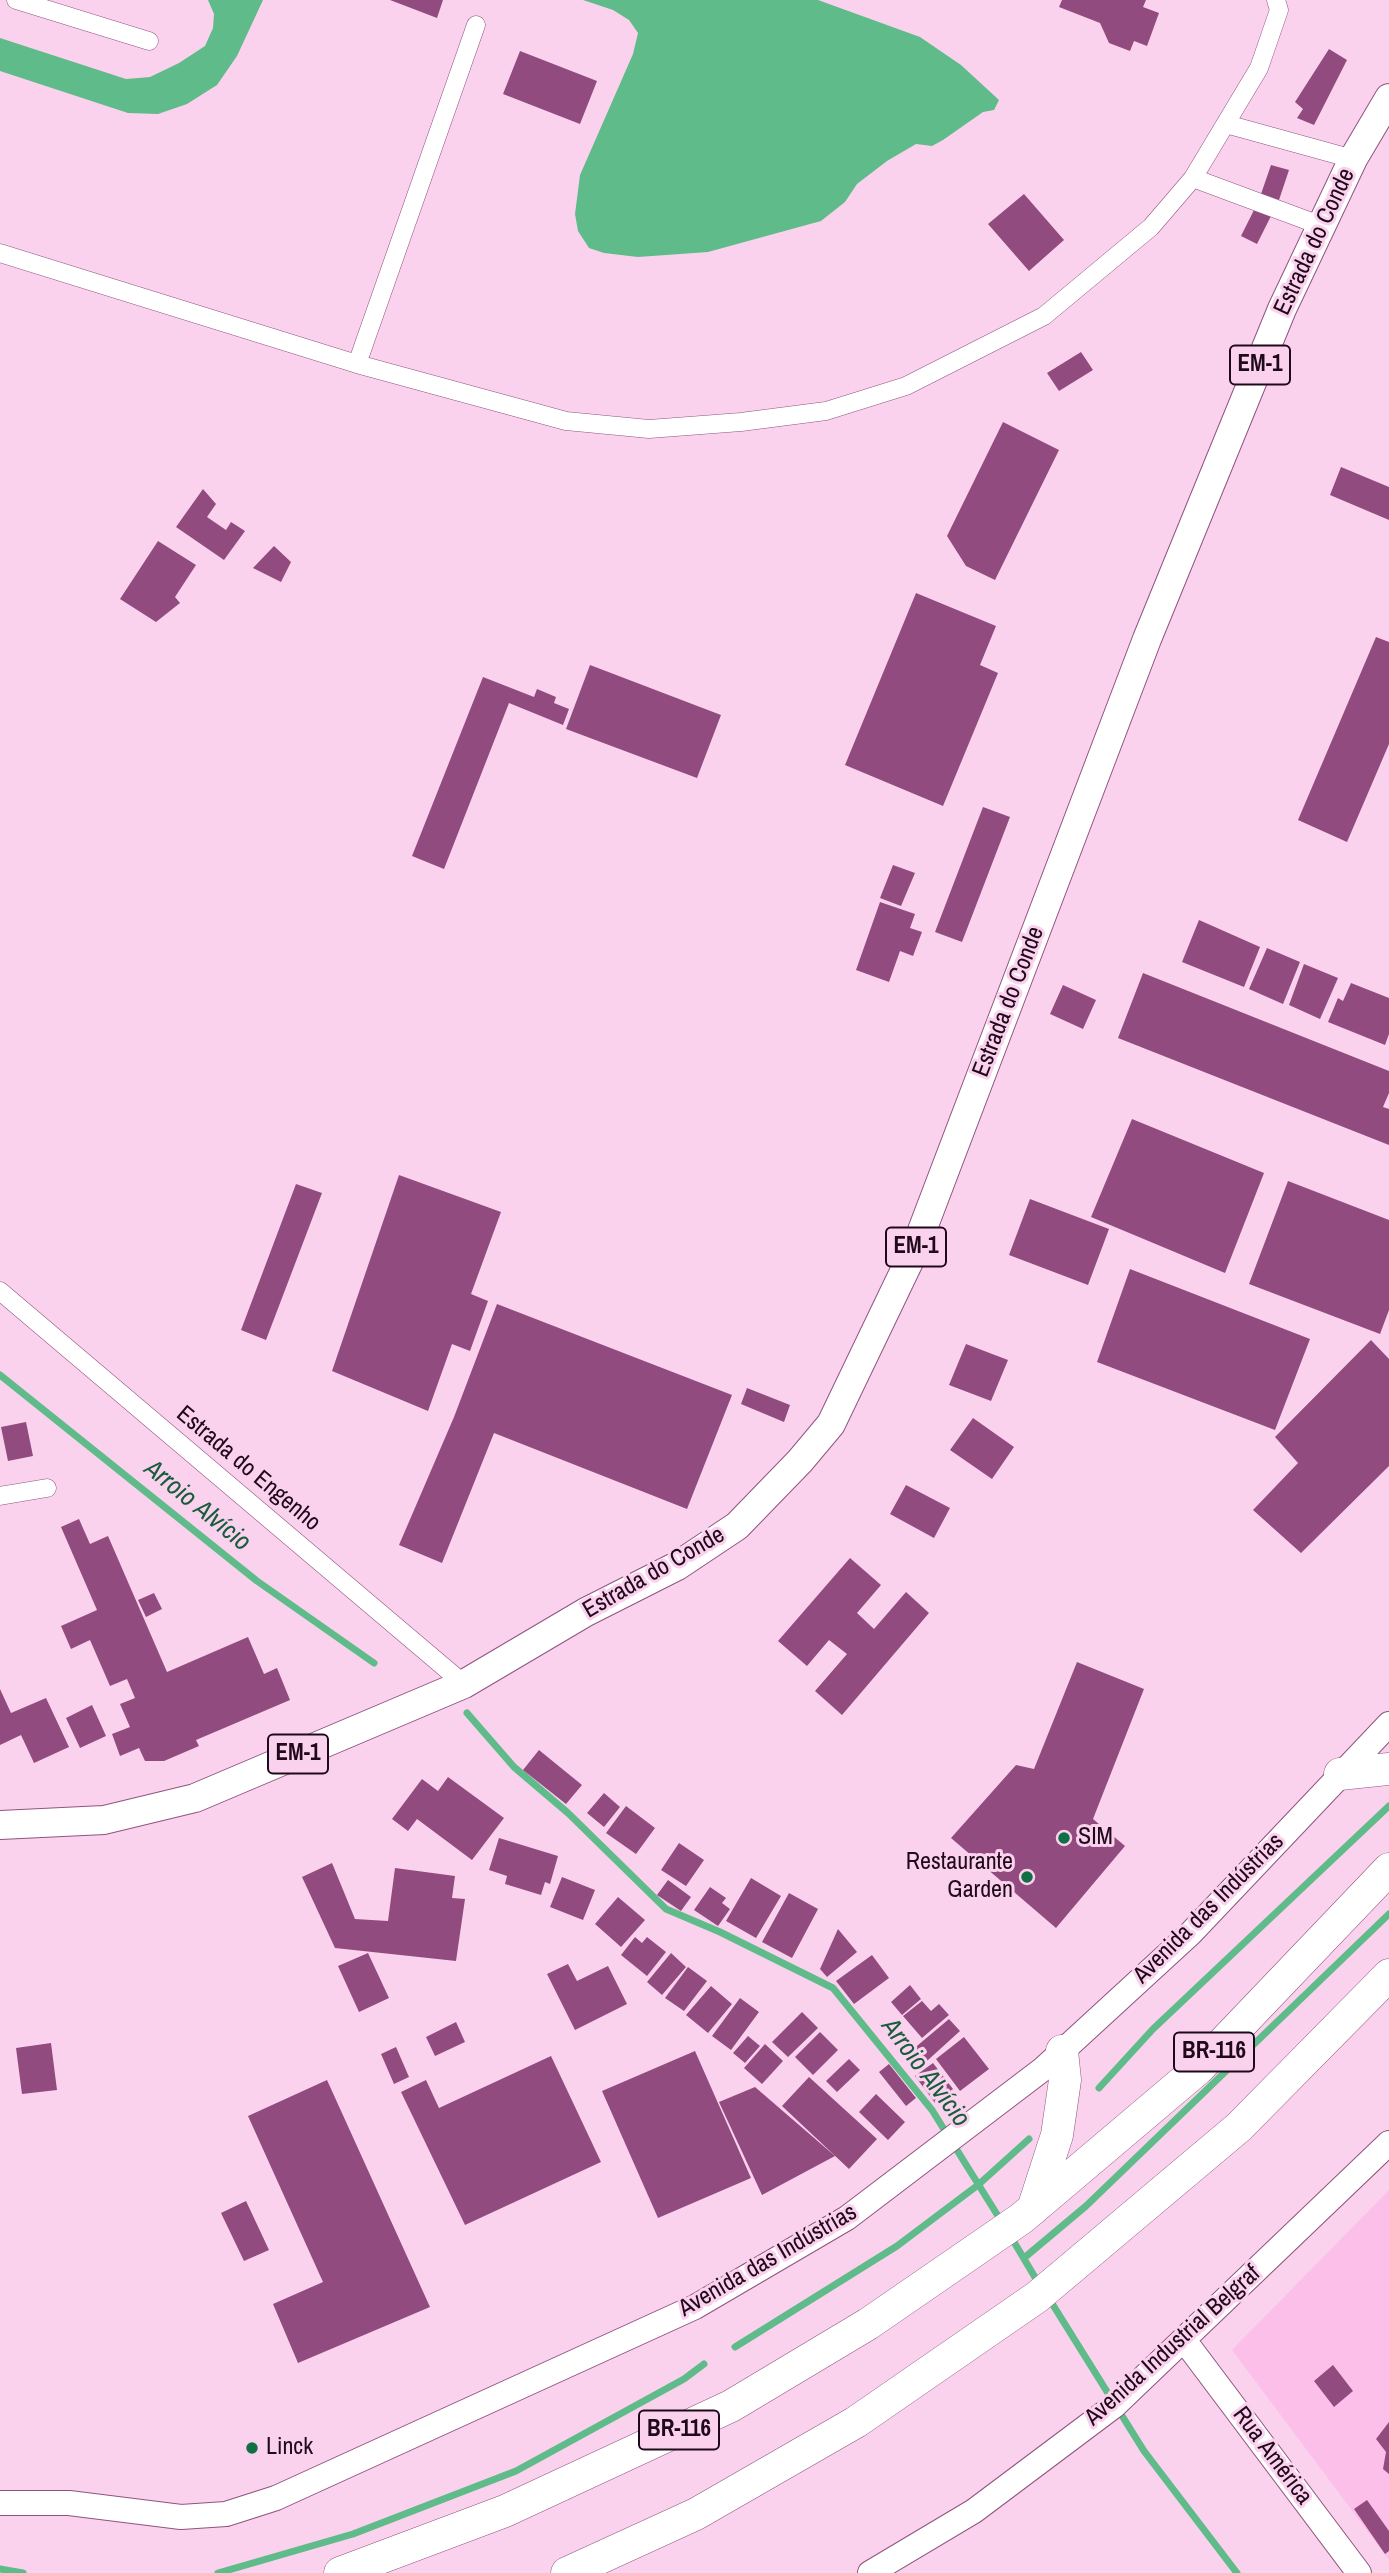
<!DOCTYPE html>
<meta charset="utf-8">
<style>
body{margin:0}
canvas{display:block;background:#fbd2ee}
</style>
<canvas width="1389" height="2573"></canvas>
<script>
const context = document.querySelector('canvas').getContext('2d');
context.lineJoin = 'round';
function fillPath(path, color) { context.fillStyle = color; context.fill(path, 'evenodd'); }
const toPath = rows => new Path2D(rows.map(r => 'M' + r).join(''));
function strokePath(path, color, width, dash) { context.strokeStyle = color; context.lineWidth = width; context.lineCap = dash ? 'butt' : 'round'; context.setLineDash(dash || []); context.stroke(path); }
function write(font, color, halo, rows, align = 'center') {
  context.font = font + ' "Archivo Narrow",sans-serif'; context.lineWidth = 6; context.setLineDash([]); context.textBaseline = 'middle'; context.strokeStyle = halo; context.fillStyle = color; for (const [text, x, y, turn = 0] of rows) {
    context.save(); context.translate(x, y); context.rotate((+turn || 0) * Math.PI / 180); context.textAlign = isNaN(turn) ? turn : align; if (halo) context.strokeText(text, 0, 0); context.fillText(text, 0, 0); context.restore();
  }
}
const built = toPath([
 [1389,2190,1389,2560,1232,2350]
]);
const water = toPath([
 [208,0,263,0,237,56,217,85,187,104,158,114,128,113,0,71,0,38,126,79,150,77,179,63,205,46,213,28,214,14],
 [583,0,818,0,920,37,961,65,999,100,994,110,983,112,943,140,932,146,916,144,887,161,857,184,845,202,821,221,708,252,638,257,604,253,589,248,578,231,575,214,580,175,633,54,638,33,629,20,613,10]
]);
const stream = toPath([
 [0,1375,257,1581,374,1663],
 [467,1713,514,1767,568,1813,666,1909,720,1932,833,1988,932,2110,1003,2224],
 [1099,2088,1153,2029,1389,1806],
 [1011,2237,1039,2284],
 [1024,2258,1086,2206,1389,1914],
 [1048,2297,1144,2451,1237,2573],
 [735,2347,897,2246,978,2185,1029,2139],
 [0,2569,23,2573],
 [218,2573,353,2534,516,2471,684,2379,704,2364]
]);
const building = toPath([
 [390,0,443,0,437,18],
 [1062,0,1146,0,1143,7,1159,13,1147,46,1134,41,1130,51,1109,43,1100,23,1059,7],
 [1329,49,1347,60,1314,125,1297,118,1303,109,1295,102],
 [520,51,597,81,580,124,503,94],
 [1271,165,1289,170,1279,200,1261,194],
 [1024,194,1064,240,1029,271,988,224],
 [1255,208,1271,216,1257,244,1241,236],
 [1081,352,1093,370,1059,391,1047,373],
 [1003,422,1059,450,995,580,966,566,947,536],
 [1341,467,1389,487,1389,520,1330,495],
 [203,489,216,504,207,517,226,530,231,522,245,531,224,560,176,527],
 [158,541,196,565,175,597,180,603,156,622,120,599],
 [274,546,291,562,281,582,253,568],
 [916,593,996,626,980,665,998,673,943,806,845,765],
 [1376,637,1389,642,1389,744,1347,842,1298,820],
 [590,665,721,715,697,778,566,729],
 [483,677,534,697,537,689,556,697,554,703,569,709,563,725,509,703,444,869,412,856],
 [983,807,1010,817,962,942,935,932],
 [893,865,915,873,901,906,880,898],
 [880,902,915,914,910,928,922,932,913,956,900,951,889,982,856,970],
 [1199,920,1260,947,1244,987,1182,962],
 [1267,948,1300,962,1283,1004,1249,989],
 [1304,964,1338,978,1320,1019,1289,1005],
 [1143,973,1389,1071,1389,1093,1383,1107,1389,1109,1389,1145,1118,1038],
 [1351,983,1389,998,1389,1034,1385,1045,1328,1022,1338,998,1343,1001],
 [1063,985,1096,1000,1083,1029,1050,1014],
 [1132,1119,1264,1173,1225,1273,1091,1217],
 [399,1175,501,1212,471,1294,488,1301,470,1351,452,1344,428,1411,332,1371],
 [1288,1181,1389,1220,1389,1310,1380,1334,1249,1284],
 [296,1184,322,1193,266,1340,241,1330],
 [1030,1199,1109,1229,1088,1285,1009,1255],
 [1130,1269,1310,1339,1275,1430,1097,1362],
 [497,1304,732,1395,687,1509,494,1433,442,1563,399,1545,454,1417],
 [1371,1340,1389,1359,1389,1466,1301,1553,1253,1510,1298,1463,1275,1437],
 [966,1344,1008,1360,991,1401,949,1385],
 [747,1388,790,1405,784,1422,741,1404],
 [973,1418,1014,1447,992,1479,950,1450],
 [26,1422,33,1456,8,1461,1,1427],
 [906,1485,950,1508,934,1538,890,1514],
 [79,1519,90,1544,108,1536,167,1672,248,1637,264,1674,277,1668,290,1700,196,1740,199,1746,164,1761,145,1761,139,1748,120,1756,112,1734,130,1727,120,1704,135,1698,127,1679,110,1686,90,1640,71,1649,61,1626,97,1610,61,1527],
 [850,1558,881,1585,857,1613,874,1629,906,1592,929,1613,842,1715,815,1691,847,1654,829,1640,807,1666,778,1641],
 [154,1593,162,1609,146,1617,138,1600],
 [1077,1662,1144,1689,1093,1819,1125,1846,1056,1928,951,1838,1016,1765,1034,1769],
 [0,1689,11,1713,46,1698,69,1747,34,1763,21,1735,0,1745],
 [92,1705,106,1736,80,1748,66,1718],
 [539,1750,582,1785,566,1804,523,1770],
 [448,1777,504,1818,472,1860,417,1819,408,1831,392,1819,422,1779,438,1791],
 [604,1793,620,1807,604,1827,587,1813],
 [626,1806,655,1828,636,1854,606,1833],
 [499,1838,558,1856,550,1884,545,1882,541,1895,505,1884,507,1876,489,1870],
 [679,1843,704,1860,686,1886,661,1870],
 [332,1863,355,1919,388,1921,395,1868,455,1876,452,1898,465,1899,456,1961,335,1948,302,1877],
 [562,1877,595,1890,583,1920,550,1907],
 [751,1878,781,1896,756,1938,726,1921],
 [668,1880,691,1897,681,1911,657,1895],
 [710,1887,726,1898,722,1903,730,1909,718,1926,694,1910],
 [789,1893,818,1909,792,1958,762,1942],
 [618,1897,645,1920,621,1947,595,1924],
 [838,1929,857,1952,827,1977,820,1969],
 [635,1937,642,1943,647,1937,666,1952,647,1976,621,1955],
 [368,1953,389,1998,359,2012,338,1966],
 [671,1953,686,1967,662,1995,647,1982],
 [872,1955,889,1978,854,2004,836,1981],
 [568,1964,577,1981,608,1966,627,2004,575,2030,547,1974],
 [688,1967,707,1981,684,2011,665,1998],
 [910,1985,921,1999,902,2015,891,2002],
 [711,1986,732,2004,708,2033,686,2015],
 [740,1998,759,2012,731,2050,712,2036],
 [922,2001,931,2011,939,2004,949,2015,922,2038,903,2016],
 [802,2012,818,2028,788,2057,772,2042],
 [949,2019,960,2031,917,2070,905,2056],
 [456,2022,465,2042,435,2056,426,2037],
 [820,2032,838,2050,813,2075,795,2057],
 [748,2036,760,2046,745,2063,733,2053],
 [964,2037,989,2069,960,2091,936,2059],
 [51,2043,57,2090,22,2094,16,2048],
 [765,2044,783,2061,762,2084,744,2068],
 [396,2047,409,2077,394,2084,381,2054],
 [695,2051,751,2178,658,2218,602,2091],
 [551,2056,601,2162,465,2225,401,2092,426,2080,439,2108],
 [849,2059,860,2070,837,2092,826,2081],
 [933,2063,953,2089,935,2103,915,2076],
 [889,2064,916,2098,906,2106,879,2072],
 [809,2077,877,2139,849,2169,782,2106],
 [327,2080,430,2307,298,2363,273,2304,323,2282,248,2116],
 [755,2087,835,2156,762,2195,719,2102],
 [876,2094,905,2122,888,2140,859,2112],
 [246,2201,269,2250,244,2261,221,2213],
 [1333,2365,1353,2391,1334,2407,1314,2381],
 [1389,2422,1389,2474,1383,2469,1386,2452,1376,2439],
 [1367,2500,1389,2531,1389,2551,1385,2554,1354,2509]
]);
const minor = toPath([
 [16,0,149,41],
 [1226,124,1353,159],
 [1193,178,1322,226],
 [0,253,357,364,566,421,649,429,741,422,826,411,906,386,1044,316,1151,227,1193,178,1259,68,1279,10,1276,0],
 [357,364,476,25],
 [0,1291,464,1684],
 [0,1496,47,1488]
]);
const secondary = toPath([
 [1184,2340,1359,2573],
 [0,2503,69,2503,181,2517,226,2514,276,2498,695,2307,847,2218,1043,2069,1190,1934,1389,1724],
 [870,2573,974,2511,1114,2406,1389,2143]
]);
const primary = toPath([
 [0,1825,104,1820,195,1798,464,1684,586,1612,677,1566,737,1526,800,1461,831,1424,915,1249,1147,639,1282,309,1353,159,1389,98]
]);
const motorway = toPath([
 [1340,1774,1389,1769],
 [1033,2209,1057,2135,1065,2080,1062,2051],
 [340,2573,505,2511,731,2406,868,2324,1022,2218,1198,2069,1389,1869],
 [567,2573,696,2514,856,2422,1037,2297,1239,2127,1389,1975]
]);
const markers = [
 [1064,1838,7,"#0f7046"],
 [1027,1877,7,"#0f7046"],
 [252,2448,7,"#0f7046"]
];
const shields = [
 [1260,365,60],
 [916,1247,60],
 [298,1754,60],
 [1214,2052,80],
 [679,2430,80]
];
const shieldNames = [
 ["EM-1",1260,365],
 ["EM-1",916,1247],
 ["EM-1",298,1754],
 ["BR-116",1214,2052],
 ["BR-116",679,2430]
];
const streetNames = [
 ["Estrada do Conde",1315,242,-65],
 ["Estrada do Conde",1009,1002,-69],
 ["Estrada do Engenho",248,1469,40],
 ["Estrada do Conde",654,1573,-30],
 ["Avenida das Indústrias",1209,1909,-45],
 ["Avenida das Indústrias",768,2261,-30],
 ["Avenida Industrial Belgraf",1173,2346,-42],
 ["Rua América",1272,2456,53]
];
const poiNames = [
 ["SIM",1078,1838],
 ["Restaurante",1013,1863,"right"],
 ["Garden",1013,1891,"right"],
 ["Linck",266,2448]
];
const waterNames = [
 ["Arroio Alvício",197,1506,39],
 ["Arroio Alvício",925,2073,53]
];
fillPath(built, '#fbbfe9');
fillPath(water, '#5fbb89');
strokePath(stream, '#5fbb89', 7);
fillPath(building, '#914b7f');
strokePath(minor, '#8f547f', 19);
strokePath(secondary, '#8f547f', 26);
strokePath(primary, '#8f547f', 30);
strokePath(motorway, '#8f547f', 33);
strokePath(minor, '#fff', 18);
strokePath(secondary, '#fff', 24);
strokePath(primary, '#fff', 28);
strokePath(motorway, '#fff', 32);
for (const [x, y, r, color] of markers) { const dot = new Path2D(); dot.arc(x, y, r, 0, 2 * Math.PI); context.fillStyle = color; context.fill(dot); strokePath(dot, '#fbd2ee', 2.5); }
for (const [x, y, w] of shields) { const box = new Path2D(); box.roundRect(x - w / 2, y - 19.5, w, 39, 5); context.fillStyle = '#fbd2ee'; context.fill(box); strokePath(box, '#20091a', 2); }
write('bold 23px', '#20091a', null, shieldNames);
write('24px', '#20091a', '#fbd2ee', streetNames);
write('24px', '#20091a', '#fbd2ee', poiNames, 'left');
write('italic 26px', '#175c3b', '#fbd2ee', waterNames);
</script>
